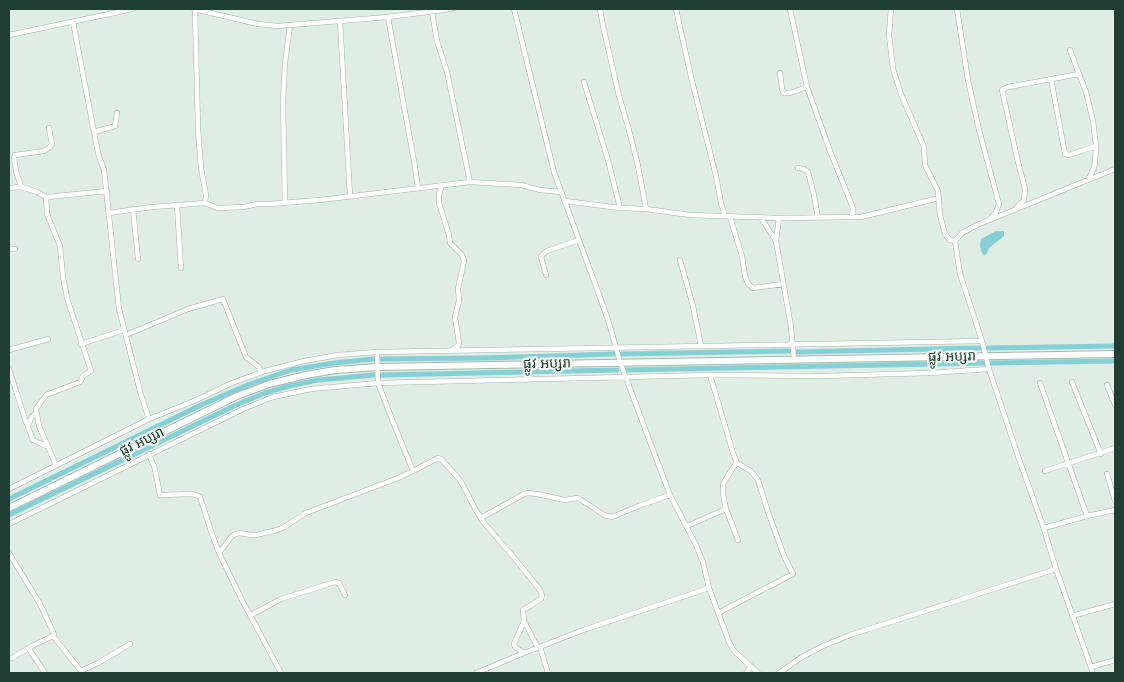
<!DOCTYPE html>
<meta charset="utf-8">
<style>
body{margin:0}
#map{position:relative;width:1124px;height:682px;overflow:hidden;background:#e0ece6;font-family:Helvetica,sans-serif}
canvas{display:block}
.frame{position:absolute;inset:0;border:10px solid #203e33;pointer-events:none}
</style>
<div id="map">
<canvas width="1124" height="682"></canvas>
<div class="frame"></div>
</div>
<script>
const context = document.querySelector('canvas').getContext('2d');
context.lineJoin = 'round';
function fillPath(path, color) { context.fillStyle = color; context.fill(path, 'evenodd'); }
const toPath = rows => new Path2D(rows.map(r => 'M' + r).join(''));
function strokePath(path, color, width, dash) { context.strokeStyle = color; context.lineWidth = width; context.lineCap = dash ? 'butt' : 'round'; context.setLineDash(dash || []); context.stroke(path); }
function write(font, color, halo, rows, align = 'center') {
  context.font = font + ' Helvetica,"Noto Sans Khmer",sans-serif'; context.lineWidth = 4.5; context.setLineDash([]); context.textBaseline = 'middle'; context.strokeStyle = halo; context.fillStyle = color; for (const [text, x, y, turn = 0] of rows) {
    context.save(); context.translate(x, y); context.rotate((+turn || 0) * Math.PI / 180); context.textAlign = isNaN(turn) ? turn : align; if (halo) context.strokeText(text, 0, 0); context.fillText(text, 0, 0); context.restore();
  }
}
const water = toPath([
 [996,231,1004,231,1004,236,989,248,987,253,984,256,981,251,980,245,981,239]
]);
const canal = toPath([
 [988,348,1115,346],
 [797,352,979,348],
 [622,354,789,351],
 [381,359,484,358,614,354],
 [992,363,1115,361],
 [625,370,984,363],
 [382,375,617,370],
 [9,499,201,405,250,384,291,370,334,363,373,359],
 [9,515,236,405,265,393,289,386,318,380,374,375]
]);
const street = toPath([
 [194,9,258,24,278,26,388,17,451,9],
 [195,9,198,129,201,168,206,195,205,203],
 [514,9,554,172,601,300,609,323,620,362,670,495,696,545,703,562,709,588,729,642,734,651,758,673],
 [600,9,603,26,619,96,629,130,638,166,646,209],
 [676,9,691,77,716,176,721,203,725,216],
 [790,9,807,87,830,151,853,208,852,217],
 [891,9,889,35,893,69,901,94,924,147,925,165,938,191,940,215,945,234,950,240,955,241],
 [957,9,968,80,979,130,999,204,996,212,990,219],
 [432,12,437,41,447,72,470,182],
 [388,17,415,167,418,188],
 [340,21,350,196],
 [73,22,94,132,98,153,104,170,119,309,141,395,149,419],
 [9,35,133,9],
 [1070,50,1086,92,1093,121,1096,146,1095,162,1094,168,1088,180],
 [780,73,782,89,784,93,790,93,807,87],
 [1051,79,1065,154,1069,155,1096,146],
 [584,82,608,160,620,208],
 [94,132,115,126,117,113],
 [798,168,804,169,808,172,814,195,818,218],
 [442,186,439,194,439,203,449,235,450,243,462,255,464,261,458,289,459,301,455,317,459,343,458,346,453,349],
 [21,187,16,171,14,157,15,155,44,151,50,147,52,144,49,128],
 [9,188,21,187,37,192,46,197,49,197,57,196,107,191],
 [46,197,47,214,60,246,63,277,67,298,91,371,83,376,80,382,46,395,36,409,39,426,56,465],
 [565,201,620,208,646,209,690,215,779,218,861,217,939,198],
 [285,202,283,101,285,63,290,25],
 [177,205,181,268],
 [1016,208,1024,200,1025,189,1018,162,1002,90,1008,87,1079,74],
 [133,209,138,259],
 [109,213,152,207,205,203,217,208,244,207,257,204,269,204,320,200,470,182,521,185,540,190,561,192],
 [730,217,742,256,745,276,748,284,753,288,783,284],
 [761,218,776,241],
 [779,218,776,241,791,327,794,359],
 [9,249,15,249],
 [680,260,693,306,701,346],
 [546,275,541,257,543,254,547,251,579,240],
 [126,335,188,309,223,299,246,357,259,367,261,372],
 [81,344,124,330],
 [9,350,48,339],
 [377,352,378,383,393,422,413,471,438,458,441,459,460,480,477,512,484,523,511,554,540,590,542,595,541,599,523,610,524,621,514,644,515,647,524,653],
 [9,369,25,419,33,440,48,447],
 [710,375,733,453,737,463,751,471,758,480,767,509,784,556,793,574,718,613],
 [1072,382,1101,454],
 [1040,383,1087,516],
 [1107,385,1115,405],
 [28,426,31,418,36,413],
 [149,454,155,469,160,495,193,494,200,497,212,534,219,553,242,600,281,673],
 [1045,471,1115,448],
 [1107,474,1115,501],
 [9,489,149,419,194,401,232,383,265,371,304,361,338,355,377,352,982,341],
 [726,509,723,494,723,484,732,469,737,463],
 [481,518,524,494,528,493,537,494,565,500,577,498,580,499,604,515,612,517,641,505,670,495],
 [9,524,243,409,273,397,311,389,378,383,710,375,821,376,930,373,989,369],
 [687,526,726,509,738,540],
 [1044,528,1087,516,1115,510],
 [9,553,40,604,54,634,53,636,32,646,12,658],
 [219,553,232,536,236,534,239,533,251,535,256,535,277,530,284,527,306,513,398,478,413,471],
 [251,615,281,599,335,582,339,583,345,595],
 [1072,616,1115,604],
 [524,621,538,648],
 [53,636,81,671,98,663,130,644],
 [540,647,548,673],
 [29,649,45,673],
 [1091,667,1115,660],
 [476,673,524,653,583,630,709,588],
 [746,673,751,666],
 [779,673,802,657,823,646,850,635,1056,569],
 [1093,673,1056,569,1043,526,1019,459,989,369,982,341,960,274,955,241,962,233,977,225,1115,169]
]);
const secondary = toPath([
 [9,508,237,396,269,384,306,375,335,370,378,367,1115,354]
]);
const streetNames = [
 ["ផ្លូវ អប្សរា",952,357,-1],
 ["ផ្លូវ អប្សរា",547,364,-1],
 ["ផ្លូវ អប្សរា",142,442,-26]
];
fillPath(water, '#84d0d5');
strokePath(canal, '#84d0d5', 5);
strokePath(street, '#a3b4ad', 5.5);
strokePath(secondary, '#9eb9ad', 8);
strokePath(street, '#fff', 4.5);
strokePath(secondary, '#fff', 6);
write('14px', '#203e33', '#f1f8f4', streetNames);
</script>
